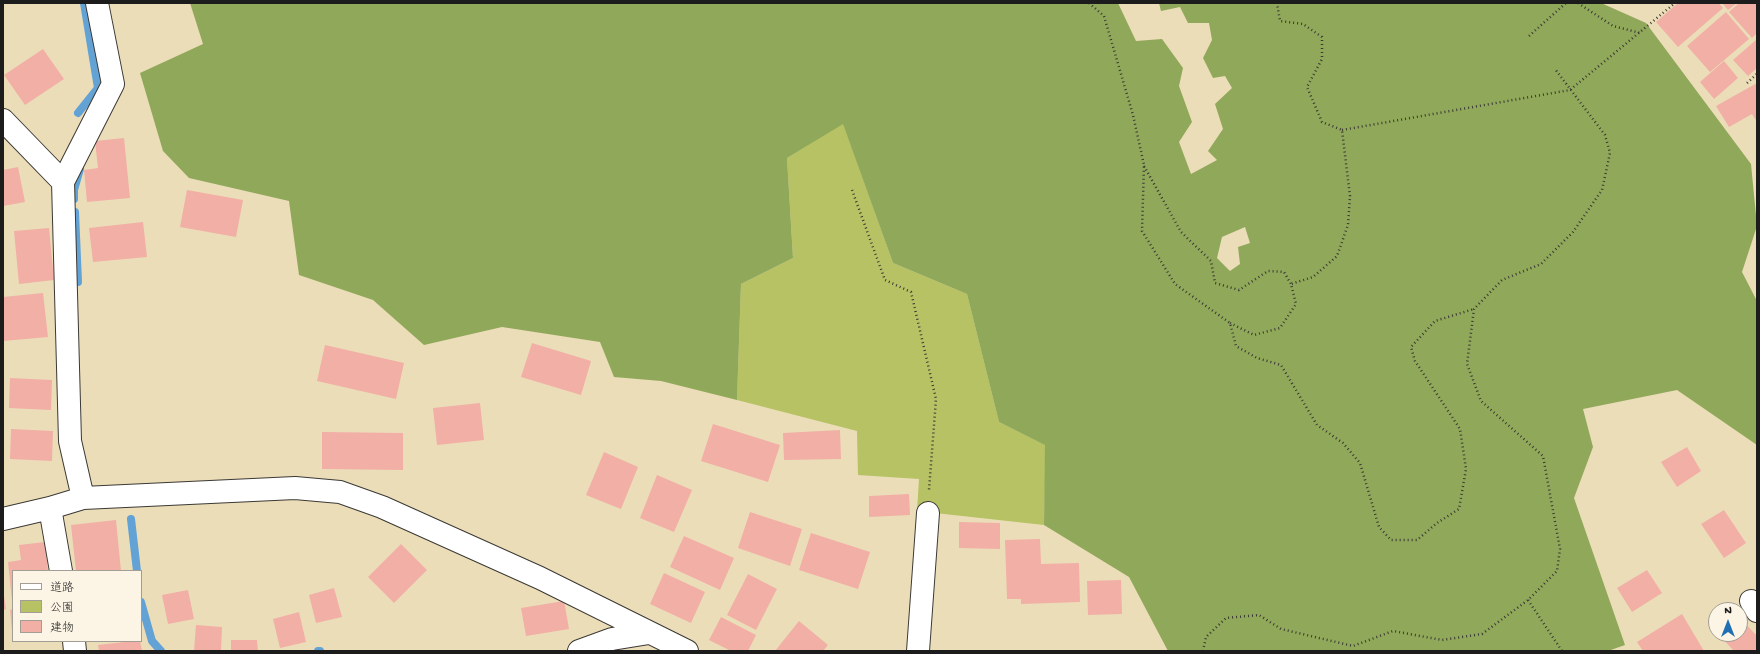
<!DOCTYPE html>
<meta charset="utf-8">
<style>
body{margin:0}
#map{position:relative;width:1760px;height:654px;overflow:hidden;background:#ecddb9;font-family:"Gochi Hand","Klee One",sans-serif}
canvas{display:block}
.frame{position:absolute;inset:0;border:4px solid #1c1c1c;pointer-events:none}
.legend{position:absolute;left:12px;top:570px;width:130px;height:72px;box-sizing:border-box;background:#fcf5e5;border:1px solid #a29e95;margin:0;padding:5px 7px;list-style:none;font-size:12px;color:#1c1c1c}
.legend li{display:flex;align-items:center;gap:8px;height:20px}
.legend b{width:20px;border:1px solid #a29e95}
.north{position:absolute;left:1708px;top:602px;width:40px;height:40px;box-sizing:border-box;background:#fcf5e5;border:1px solid #a29e95;border-radius:50%;rotate:0deg;font-size:11px;font-weight:700;line-height:16px;text-align:center;color:#1c1c1c}
.north::after{content:'';display:block;margin:auto;width:14px;height:18px;background:#1f6fb2;clip-path:polygon(50% 0,100% 100%,50% 72%,0 100%)}
</style>
<div id="map">
<canvas width="1760" height="654"></canvas>
<div class="frame"></div>
<ul class="legend">
<li><b style="height:5px;background:#fff"></b>道路</li>
<li><b style="height:11px;background:#b6c263"></b>公園</li>
<li><b style="height:11px;background:#f1afa6"></b>建物</li>
</ul>
<div class="north">N</div>
</div>
<script>
const context = document.querySelector('canvas').getContext('2d');
context.lineJoin = 'round';
function fillPath(path, color) { context.fillStyle = color; context.fill(path, 'evenodd'); }
const toPath = rows => new Path2D(rows.map(r => 'M' + r).join(''));
function strokePath(path, color, width, dash) { context.strokeStyle = color; context.lineWidth = width; context.lineCap = dash ? 'butt' : 'round'; context.setLineDash(dash || []); context.stroke(path); }
const green = toPath([
 [843,123,893,263,967,294,999,422,1046,445,1044,525,917,511,919,479,858,475,857,431,737,400,741,284,793,258,787,158]
]);
const forest = toPath([
 [190,3,1118,3,1136,41,1162,39,1183,68,1179,86,1192,122,1179,142,1191,174,1217,160,1208,151,1223,129,1215,104,1232,88,1225,76,1213,78,1203,58,1212,40,1209,23,1188,23,1180,7,1161,11,1159,3,1601,3,1646,23,1751,164,1757,226,1742,272,1757,301,1757,445,1677,390,1583,409,1593,447,1574,498,1625,645,1608,651,1168,651,1129,577,1044,525,1045,445,999,422,967,294,893,263,843,124,787,158,793,258,741,284,737,400,661,381,614,377,600,342,502,327,424,345,373,300,299,275,289,201,189,178,163,151,140,73,203,44],
 [1245,227,1250,243,1238,247,1240,264,1230,271,1217,258,1222,237]
]);
const stream = toPath([
 [78,113,98,88,84,3],
 [74,199,74,190,80,169],
 [75,212,78,282],
 [131,519,137,571],
 [141,602,152,641,161,651],
 [318,651,320,651]
]);
const building = toPath([
 [1678,3,1719,3,1723,8,1678,47,1656,22],
 [1722,3,1737,3,1728,10],
 [1739,3,1757,3,1757,33,1752,38,1729,12],
 [1726,12,1749,39,1710,72,1687,46],
 [1757,39,1757,68,1748,76,1733,60],
 [43,49,64,79,25,105,4,75],
 [1724,61,1738,78,1714,99,1700,82],
 [1757,83,1757,122,1752,114,1729,127,1716,106],
 [124,138,130,198,87,202,84,170,98,168,95,141],
 [18,167,25,202,3,206,3,170],
 [187,190,243,200,236,237,180,227],
 [143,222,147,257,93,262,89,228],
 [49,228,54,280,19,284,14,231],
 [43,293,48,337,3,341,3,297],
 [532,343,591,361,581,395,521,377],
 [325,345,404,363,396,399,317,381],
 [10,378,52,380,51,410,9,408],
 [480,403,484,440,437,445,433,408],
 [713,424,780,445,768,482,701,461],
 [11,429,53,431,52,461,10,459],
 [840,430,841,459,784,460,783,433],
 [322,432,403,433,403,470,322,469],
 [1687,447,1701,471,1677,487,1661,462],
 [604,452,638,467,621,509,586,495],
 [657,475,692,490,674,532,640,518],
 [909,494,910,515,869,517,869,496],
 [1724,510,1746,543,1724,558,1701,524],
 [750,512,802,529,790,566,738,548],
 [116,520,121,571,76,571,71,525],
 [959,522,1000,523,1000,549,959,548],
 [811,533,870,552,858,589,799,570],
 [684,536,734,558,720,590,670,567],
 [1040,539,1041,564,1079,563,1080,602,1021,604,1021,599,1007,599,1005,540],
 [45,542,48,571,13,571,12,601,8,562,21,560,19,545],
 [401,544,427,570,394,603,368,577],
 [1647,570,1662,593,1632,612,1617,588],
 [664,573,705,592,691,623,650,604],
 [748,574,777,589,756,630,727,615],
 [1121,580,1122,614,1088,615,1087,581],
 [334,588,342,617,316,623,309,595],
 [3,589,6,609,3,610],
 [188,590,194,619,168,624,162,595],
 [564,601,569,629,526,636,521,608],
 [13,609,13,630,12,630,10,610],
 [299,612,306,642,280,648,273,619],
 [1682,614,1704,651,1643,651,1637,642],
 [721,617,756,635,748,651,731,651,709,640],
 [1740,618,1757,636,1757,651,1734,651,1720,636,1722,634,1740,634],
 [799,621,828,645,823,651,775,651],
 [196,625,222,627,221,651,194,651],
 [231,640,257,640,258,651,231,651],
 [133,641,140,641,142,651,99,651,98,645]
]);
const path = toPath([
 [1089,3,1104,16,1133,115,1144,165,1142,231,1175,284,1230,323,1236,346,1257,358,1281,365,1317,425,1343,443,1360,463,1379,527,1391,540,1417,540,1437,523,1459,509,1466,469,1460,429,1415,361,1411,347,1435,321,1474,309],
 [1578,3,1613,26,1640,33],
 [1529,36,1566,3],
 [1747,83,1757,74],
 [1342,130,1570,90,1675,3],
 [1144,166,1181,232,1211,261,1215,283,1239,290,1268,271,1284,272,1291,284],
 [852,190,885,280,911,292,936,399,929,490],
 [1230,323,1254,335,1280,328,1296,304,1291,284,1313,277,1337,256,1348,225,1350,196,1342,130,1322,122,1307,87,1322,59,1322,37,1303,24,1280,21,1277,3],
 [1528,600,1562,651],
 [1203,651,1206,637,1226,618,1259,615,1281,629,1353,646,1393,631,1442,640,1482,634,1528,600,1557,571,1560,549,1543,456,1481,401,1467,364,1474,309,1502,280,1541,264,1573,232,1602,190,1610,153,1605,135,1555,69]
]);
const minor = toPath([
 [3,120,63,182,70,441,83,498],
 [63,182,113,84,97,3],
 [50,508,61,571],
 [3,519,50,508,83,498,295,488,340,492,382,507,540,578,687,651],
 [1751,601,1757,611],
 [74,641,75,651],
 [579,651,612,639,649,633],
 [918,651,928,513]
]);
fillPath(green, '#b6c263');
fillPath(forest, '#90a859');
strokePath(stream, '#62a2d5', 8);
fillPath(building, '#f1afa6');
strokePath(minor, '#3b3934', 24);
strokePath(path, '#3b3934', 2.5, [1, 3]);
strokePath(minor, '#fff', 22);
</script>
